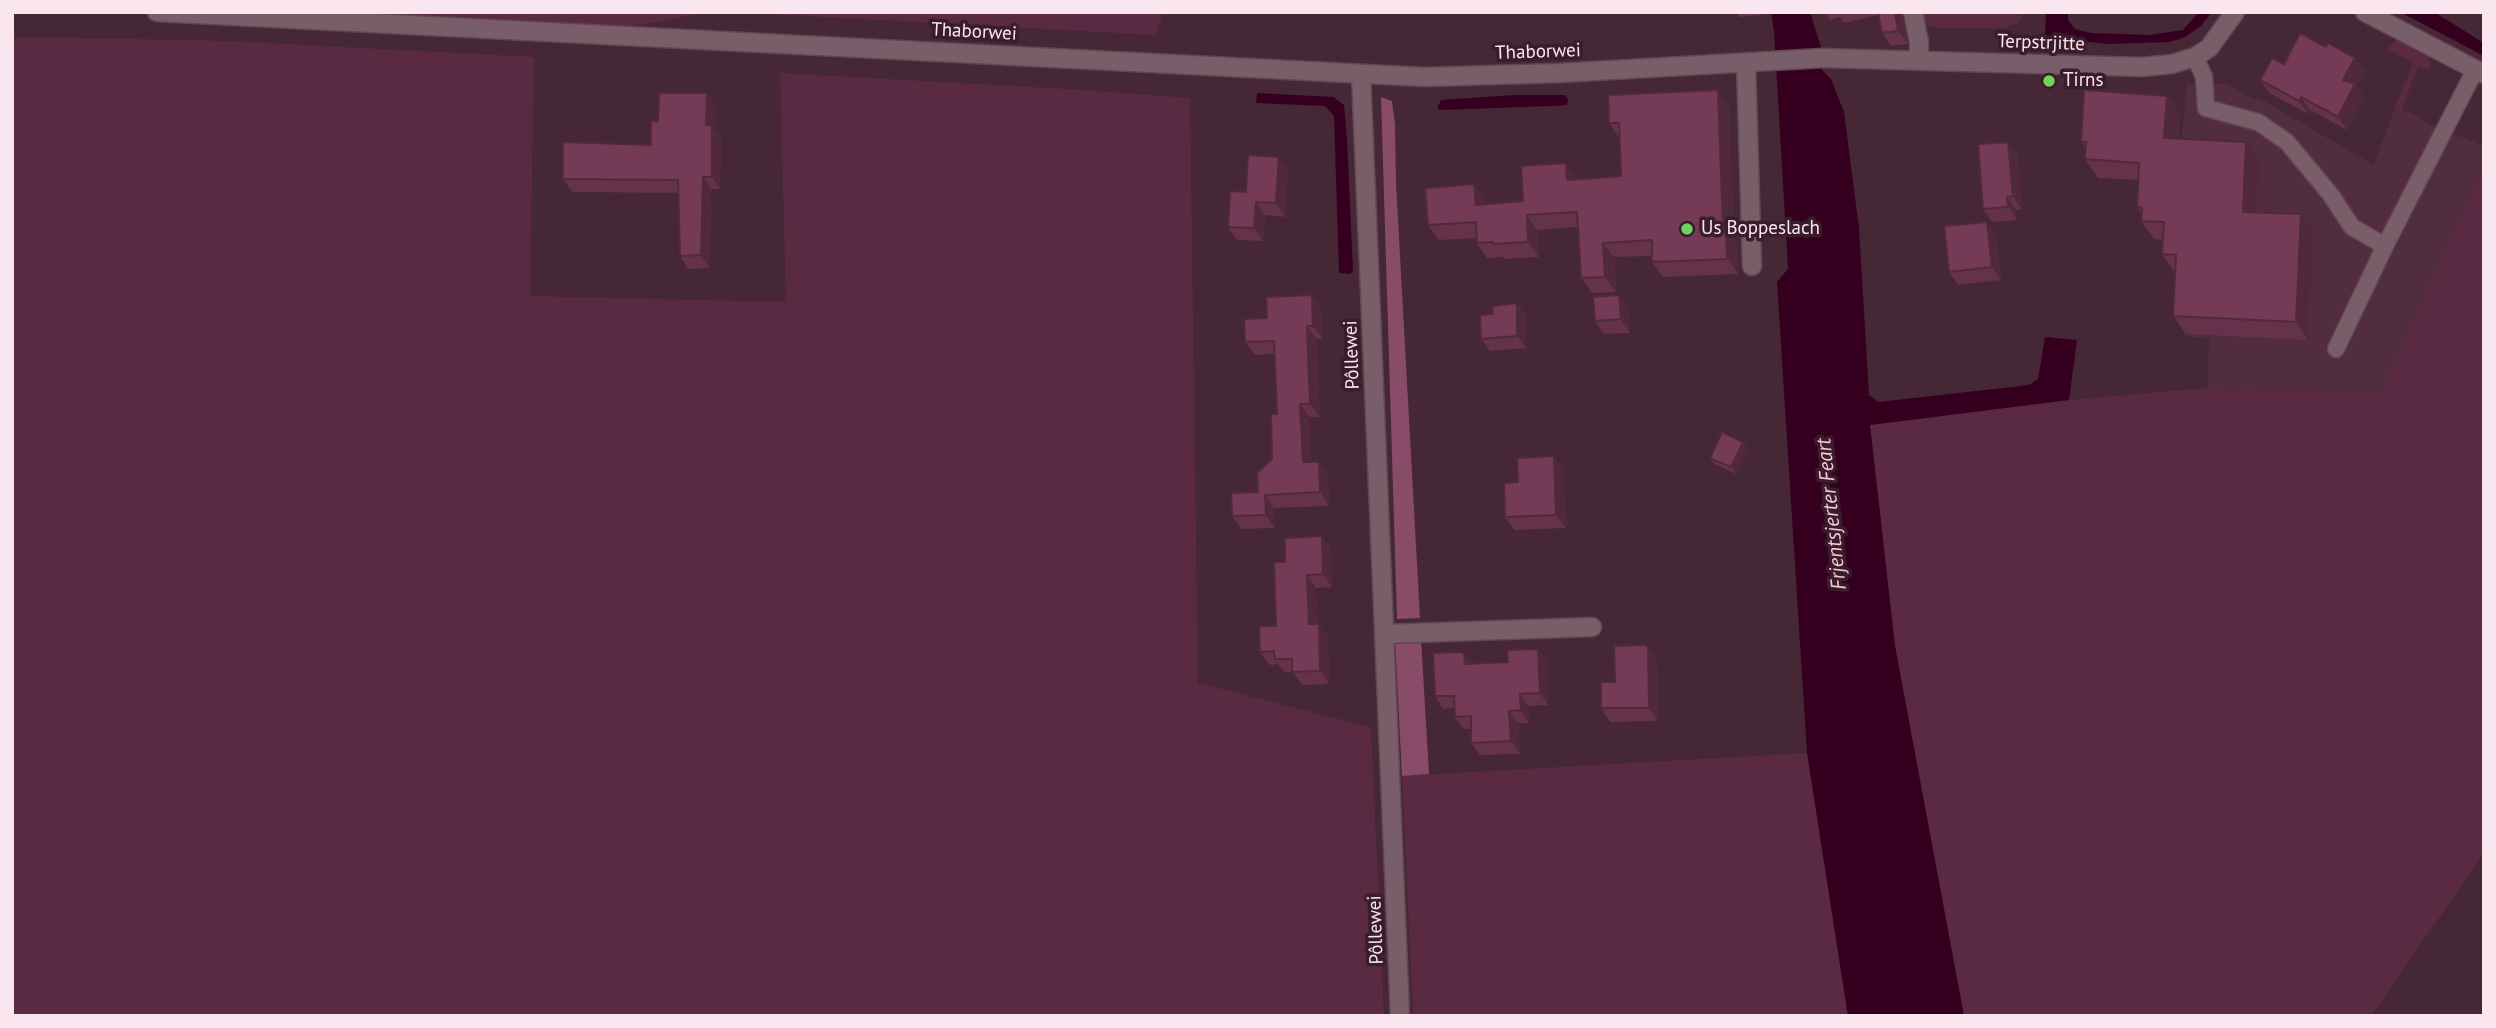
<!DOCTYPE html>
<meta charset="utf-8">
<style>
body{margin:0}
#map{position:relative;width:2496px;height:1028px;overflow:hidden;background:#452735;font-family:"PT Sans",sans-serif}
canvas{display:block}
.frame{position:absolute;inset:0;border:14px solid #fae6ee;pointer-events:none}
</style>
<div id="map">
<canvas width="2496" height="1028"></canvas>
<div class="frame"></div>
</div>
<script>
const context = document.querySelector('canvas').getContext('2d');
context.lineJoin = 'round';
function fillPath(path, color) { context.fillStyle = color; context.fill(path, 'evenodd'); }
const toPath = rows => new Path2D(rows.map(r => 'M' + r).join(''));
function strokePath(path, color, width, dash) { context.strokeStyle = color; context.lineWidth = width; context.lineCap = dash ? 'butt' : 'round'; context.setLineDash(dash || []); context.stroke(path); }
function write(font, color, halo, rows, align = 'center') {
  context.font = font + ' "PT Sans",sans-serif'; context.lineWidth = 7; context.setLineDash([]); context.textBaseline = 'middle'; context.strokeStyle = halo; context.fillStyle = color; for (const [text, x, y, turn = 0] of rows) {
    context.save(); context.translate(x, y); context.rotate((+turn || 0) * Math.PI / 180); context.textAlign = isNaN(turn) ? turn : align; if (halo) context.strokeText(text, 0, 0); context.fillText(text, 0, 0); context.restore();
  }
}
const built = toPath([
 [2187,83,2227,84,2255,100,2257,97,2374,165,2394,110,2484,146,2484,165,2383,392,2207,388,2209,339,2184,336,2188,230,2180,155]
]);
const green = toPath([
 [286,12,708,12,641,25,595,27],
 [731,12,1163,12,1156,35],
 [1917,12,2024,12,2018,23,2003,28,1940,28,1922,24],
 [39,37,229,41,534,57,530,296,786,302,780,73,1068,89,1190,98,1198,683,1371,727,1384,1016,12,1016,12,38],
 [2399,39,2428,53,2431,70,2418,66,2402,110,2422,118,2420,121,2394,110,2413,63,2388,49,2395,40],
 [2484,165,2484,853,2371,1016,1964,1016,1895,646,1870,425,2069,400,2207,388,2382,392],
 [1807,753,1848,1016,1413,1016,1402,776]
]);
const forest = toPath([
 [1381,97,1392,101,1395,124,1396,183,1420,618,1397,619],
 [1421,638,1429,774,1402,776,1395,639]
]);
const water = toPath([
 [1771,12,1810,12,1821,47,1822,70,1831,79,1844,112,1859,228,1869,395,1878,402,2029,385,2038,379,2045,337,2077,340,2069,400,1870,425,1895,646,1964,1016,1848,1016,1807,753,1777,282,1788,269,1774,31],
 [2046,12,2068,12,2068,20,2075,29,2091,33,2150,35,2183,30,2199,12,2212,12,2201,26,2185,37,2170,42,2109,44,2050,38,2045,34],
 [2400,12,2434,12,2484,43,2484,56],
 [1257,93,1333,97,1344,105,1347,139,1353,271,1350,274,1339,273,1334,116,1325,106,1256,103],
 [1514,95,1565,95,1568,99,1567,105,1552,106,1439,110,1438,106,1441,100]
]);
const service = toPath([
 [2195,57,2204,77,2206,108,2258,122,2287,142,2331,195,2352,227,2385,246],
 [2336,349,2385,246,2475,70]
]);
const minor = toPath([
 [1913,12,1919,42,1919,60],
 [2365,12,2484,74],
 [1746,63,1752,266],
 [1361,74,1400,1016],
 [1384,634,1592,627]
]);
const tertiary = toPath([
 [157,12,1425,77,1560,73,1823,58,2142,67,2172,64,2195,57,2209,48,2235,12]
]);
const wall = toPath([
 [1736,12,1762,12,1762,15,1740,17],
 [1825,12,1902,12,1908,44,1891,46,1882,33,1878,15,1844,23,1840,17,1830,20],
 [2284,64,2364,71,2356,85,2364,97,2347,130,2310,110,2308,114,2269,93,2260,80],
 [707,93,716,106,715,129,721,137,720,189,711,189,710,268,688,269,680,256,679,193,572,192,563,179,651,145],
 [2167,96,2180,114,2178,139,2246,142,2259,160,2257,212,2314,233,2308,340,2186,334,2173,316,2175,272,2162,254,2163,240,2154,239,2141,221,2141,214,2137,207,2138,180,2098,178,2085,159,2086,149,2081,142],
 [1729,105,1734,238,1736,242,1738,274,1663,277,1652,262,1652,256,1614,257,1616,292,1592,293,1581,278,1578,227,1537,230,1539,257,1504,259,1503,257,1487,258,1477,243,1477,238,1439,240,1428,225,1484,199,1485,205,1523,201,1577,178,1577,179,1621,176,1619,138,1609,123],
 [2018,155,2022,209,2017,210,2017,220,1992,222,1983,209],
 [1288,170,1285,217,1265,215,1263,241,1237,240,1228,227,1246,192],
 [1987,222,1996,235,2001,280,1958,285,1949,272],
 [1312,295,1321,308,1323,339,1316,339,1320,417,1310,417,1311,462,1328,475,1329,506,1274,508,1275,528,1241,529,1232,516,1258,492,1272,459,1277,414,1274,354,1255,355,1245,342,1267,318],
 [1619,295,1628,308,1630,333,1604,334,1595,321],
 [1517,303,1526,316,1526,348,1490,351,1481,339,1493,314],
 [1743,442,1748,449,1736,474,1714,464,1710,458],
 [1563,469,1566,528,1514,530,1505,517,1518,482],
 [1331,549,1332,587,1316,588,1317,624,1328,637,1329,684,1302,685,1293,672,1284,672,1278,664,1269,665,1260,652,1276,626,1285,562],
 [1648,645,1657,658,1658,721,1610,722,1601,708,1615,682],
 [1538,649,1547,662,1548,705,1529,706,1529,723,1518,723,1520,754,1480,755,1471,743,1471,729,1463,729,1455,717,1454,708,1443,709,1435,696,1472,663,1508,662]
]);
const shadedWall = toPath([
 [1895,12,1902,12,1908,44,1898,31],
 [2355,58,2364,71,2356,85,2364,97,2347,130,2338,117,2343,80],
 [1718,90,1729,105,1734,238,1736,242,1738,274,1727,259,1723,227],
 [707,93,716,106,715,129,721,137,720,189,712,177,706,125],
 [2167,96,2180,114,2177,156,2164,138],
 [2301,97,2310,110,2308,114,2299,101],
 [2008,142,2018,155,2022,209,2013,196],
 [2246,142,2259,160,2256,230,2243,212],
 [1279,157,1288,170,1285,217,1276,203],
 [1566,163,1577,178,1578,195,1567,180],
 [703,177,711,189,710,268,701,255],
 [1474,184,1484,199,1486,220,1476,205],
 [2007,197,2017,210,2017,220,2008,207],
 [1256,202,1265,215,1263,241,1254,228],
 [2301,214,2314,233,2308,340,2296,322],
 [1527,215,1537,230,1539,257,1528,242],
 [1987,222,1996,235,2001,280,1992,267],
 [1603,243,1614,257,1616,292,1605,277],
 [1312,295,1321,308,1323,339,1313,326],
 [1619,295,1628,308,1630,333,1621,319],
 [1517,303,1526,316,1526,348,1517,336],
 [1307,326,1316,339,1320,417,1310,404],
 [1300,404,1310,417,1312,475,1303,462],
 [1743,442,1748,449,1736,474,1731,467],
 [1554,456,1563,469,1566,528,1556,515],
 [1319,462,1328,475,1329,506,1320,492],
 [1265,495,1274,508,1275,528,1266,515],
 [1322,536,1331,549,1332,587,1323,574],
 [1307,575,1316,588,1318,637,1309,624],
 [1319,624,1328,637,1329,684,1320,671],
 [1648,645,1657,658,1658,721,1649,708],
 [1538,649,1547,662,1548,705,1540,693],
 [1464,652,1473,664,1465,664],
 [1520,694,1529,706,1529,723,1521,710],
 [1509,711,1518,723,1520,754,1511,741]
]);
const building = toPath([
 [1878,12,1895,12,1898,31,1882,33,1878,12],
 [2300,33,2326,47,2328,43,2355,58,2343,80,2355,84,2338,117,2301,97,2299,101,2260,80,2272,58,2284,64,2300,33],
 [1718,90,1723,227,1726,227,1727,259,1652,262,1652,240,1603,243,1605,277,1581,278,1577,212,1527,215,1528,242,1494,244,1493,242,1477,243,1476,222,1428,225,1425,188,1474,184,1476,205,1523,201,1521,166,1566,163,1567,180,1621,176,1619,123,1609,123,1608,95,1718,90],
 [2084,90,2167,96,2164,138,2246,142,2243,212,2301,214,2296,322,2173,316,2176,255,2162,254,2164,222,2141,221,2142,208,2137,207,2139,163,2085,159,2086,142,2081,142,2084,90],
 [659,93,707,93,706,125,712,125,712,177,703,177,701,255,680,256,678,180,563,179,563,142,651,145,651,121,658,121,659,93],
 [2008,142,2013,196,2007,197,2008,207,1983,209,1978,144,2008,142],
 [1248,155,1279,157,1276,203,1256,202,1254,228,1228,227,1230,191,1246,192,1248,155],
 [1987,222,1992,267,1949,272,1944,226,1987,222],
 [1312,295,1313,326,1307,326,1310,404,1300,404,1303,462,1319,462,1320,492,1265,495,1266,515,1232,516,1231,493,1258,492,1257,473,1272,459,1271,414,1277,414,1274,341,1245,342,1244,319,1267,318,1266,297,1312,295],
 [1619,295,1621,319,1595,321,1593,297,1619,295],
 [1517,303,1517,336,1481,339,1480,315,1493,314,1493,306,1517,303],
 [1722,432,1743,442,1731,467,1710,458,1722,432],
 [1554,456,1556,515,1505,517,1504,483,1518,482,1517,458,1554,456],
 [1322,536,1323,574,1307,575,1309,624,1319,624,1320,671,1292,672,1292,659,1275,659,1274,651,1260,652,1259,626,1276,626,1274,562,1285,562,1285,538,1322,536],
 [1648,645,1649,708,1601,708,1601,682,1615,682,1614,646,1648,645],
 [1538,649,1540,693,1520,694,1521,710,1509,711,1511,741,1471,743,1471,716,1455,717,1454,696,1435,696,1433,653,1464,652,1465,664,1508,662,1507,650,1538,649]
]);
const markers = [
 [2049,81,7,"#70d35f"],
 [1687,229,7,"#70d35f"]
];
const streetNames = [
 ["Thaborwei",974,32,3],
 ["Terpstrjitte",2041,43,2],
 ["Thaborwei",1538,52,-2],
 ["Pôllewei",1352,355,-92],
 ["Pôllewei",1376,930,-92]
];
const poiNames = [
 ["Tirns",2063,81],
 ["Us Boppeslach",1701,229]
];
const waterNames = [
 ["Frjentsjerter Feart",1832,514,-96]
];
fillPath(built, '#522d3f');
fillPath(green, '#5a2a42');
fillPath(forest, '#884c69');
fillPath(water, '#35001f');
strokePath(service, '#624653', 19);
strokePath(minor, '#624653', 21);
strokePath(tertiary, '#624653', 21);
strokePath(service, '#795d69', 16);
strokePath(minor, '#795d69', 18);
strokePath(tertiary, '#795d69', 18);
fillPath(wall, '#64324a');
fillPath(shadedWall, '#51293c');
fillPath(building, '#743a56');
strokePath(building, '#51293c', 2);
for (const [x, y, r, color] of markers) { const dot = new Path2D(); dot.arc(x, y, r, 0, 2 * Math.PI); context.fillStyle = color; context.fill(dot); strokePath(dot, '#3a1d2b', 2.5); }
write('19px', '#fae6ee', '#3a1d2b', streetNames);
write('19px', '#fae6ee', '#3a1d2b', poiNames, 'left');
write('italic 21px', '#fcc3dc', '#3a1d2b', waterNames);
</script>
